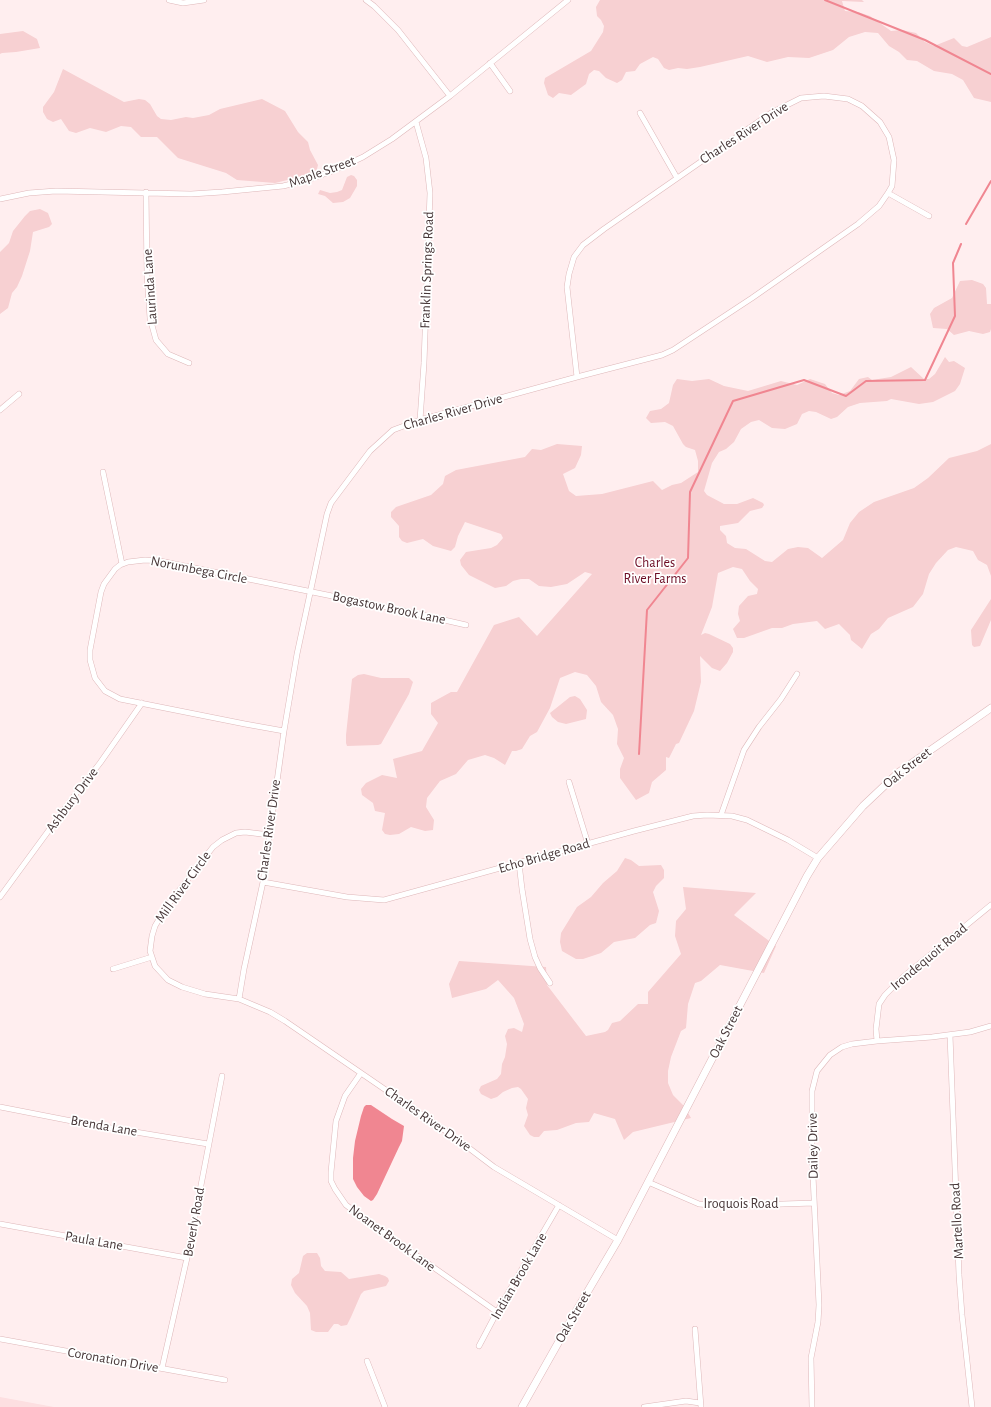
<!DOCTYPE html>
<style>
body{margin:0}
canvas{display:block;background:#ffeeef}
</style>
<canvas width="991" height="1407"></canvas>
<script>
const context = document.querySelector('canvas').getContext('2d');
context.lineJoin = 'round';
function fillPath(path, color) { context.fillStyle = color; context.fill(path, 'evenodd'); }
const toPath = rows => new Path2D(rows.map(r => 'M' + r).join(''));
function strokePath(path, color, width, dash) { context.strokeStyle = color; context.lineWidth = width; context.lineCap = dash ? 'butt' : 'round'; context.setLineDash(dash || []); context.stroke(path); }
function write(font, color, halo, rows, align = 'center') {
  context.font = font + ' "Alegreya Sans",sans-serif'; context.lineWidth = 3.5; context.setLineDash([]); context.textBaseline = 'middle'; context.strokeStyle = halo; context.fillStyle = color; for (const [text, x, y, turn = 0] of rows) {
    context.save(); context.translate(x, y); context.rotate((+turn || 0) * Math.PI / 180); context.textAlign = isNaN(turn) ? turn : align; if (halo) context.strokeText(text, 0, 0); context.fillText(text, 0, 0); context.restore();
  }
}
const built = toPath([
 [0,1397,54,1407,0,1407]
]);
const green = toPath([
 [600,0,862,0,864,2,842,1,845,11,858,12,870,16,891,31,902,30,916,33,925,42,934,46,954,38,962,46,967,47,991,37,991,102,974,98,963,80,952,74,934,71,917,61,907,60,899,52,889,46,878,33,865,32,849,37,833,50,809,58,788,57,767,62,748,56,700,67,687,69,678,68,669,70,664,68,658,59,653,57,640,64,635,71,626,72,622,80,617,83,606,78,599,71,594,70,589,74,586,84,571,95,559,93,553,98,548,95,544,83,545,78,591,51,603,32,604,26,601,20,597,16,596,7],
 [23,31,37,39,40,48,16,52,2,53,0,54,0,34],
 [63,69,124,102,139,99,145,100,150,104,157,116,161,119,171,120,186,117,193,118,209,115,220,109,262,99,285,111,298,132,308,142,310,150,318,165,316,173,275,183,237,180,226,173,178,158,157,137,141,137,131,127,121,126,106,132,90,128,76,133,69,131,61,119,53,122,47,119,43,112,43,107,54,92],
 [351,175,354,176,357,180,357,186,350,198,343,202,333,203,325,196,318,194,320,190,330,193,337,192,342,190,347,177],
 [40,209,48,213,52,224,49,227,33,232,30,251,22,276,17,287,12,293,8,308,0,314,0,252,9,243,13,231,25,216,30,211],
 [972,280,983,284,986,288,987,304,991,304,991,329,990,332,983,334,969,331,954,335,947,329,933,328,930,314,934,308,952,298,960,281],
 [945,357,949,362,954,361,965,368,960,384,955,391,933,402,919,404,891,399,887,401,860,403,848,407,837,417,831,419,816,412,809,411,802,414,797,424,785,429,772,428,759,420,751,422,741,429,734,442,726,449,719,452,712,463,704,491,707,495,724,504,737,504,753,498,763,503,764,505,762,508,750,511,738,523,720,526,720,530,726,536,727,543,735,548,746,549,765,561,772,562,788,549,798,547,808,548,822,558,843,540,850,523,859,512,874,502,914,488,928,478,949,458,977,451,991,444,991,576,987,565,978,560,973,551,956,547,948,550,936,563,929,574,923,594,913,607,888,618,879,629,871,634,862,649,851,640,850,635,839,624,825,629,817,621,793,624,782,628,772,628,744,638,737,638,733,629,740,621,738,614,739,606,748,596,757,594,758,589,750,581,742,569,733,567,718,573,712,607,701,635,705,633,709,634,730,644,733,648,733,652,727,663,720,671,712,668,700,656,701,682,694,711,679,743,676,744,669,758,666,757,666,770,652,782,649,793,636,800,620,778,620,769,624,758,617,744,618,729,613,715,601,702,596,686,587,675,575,672,560,678,550,708,537,732,530,736,522,749,516,751,512,751,505,765,494,758,485,755,468,760,456,774,440,781,427,798,426,807,434,820,433,830,425,831,411,827,399,834,390,835,385,834,382,830,385,813,375,811,373,803,362,795,361,789,366,783,382,775,397,778,393,759,422,751,438,723,431,714,431,703,451,692,457,692,494,625,519,617,537,636,592,574,585,572,567,584,551,587,539,586,529,579,521,579,513,581,506,586,495,588,469,575,461,565,460,560,466,552,491,548,497,545,503,538,501,534,465,522,458,536,455,547,451,551,433,546,423,539,407,543,402,541,399,537,399,526,391,517,391,512,396,507,431,495,443,484,445,476,456,470,525,457,532,449,541,450,557,444,582,446,581,455,575,468,563,474,569,491,576,496,602,494,653,481,662,490,672,485,681,483,698,472,698,461,695,450,686,447,683,444,673,426,665,422,651,423,646,418,650,411,661,409,669,403,673,385,677,379,692,381,709,379,724,386,748,391,781,381,797,385,810,379,825,384,832,393,839,395,850,391,859,379,868,377,872,380,891,377,911,367,924,379,929,379,935,374],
 [991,599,991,620,980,646,974,647,972,645,971,630],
 [364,674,381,678,409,678,413,682,409,694,381,744,378,745,347,746,346,743,346,735,352,679,358,675],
 [575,696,580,699,587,710,586,719,566,724,558,722,552,717,550,713,570,697],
 [625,858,631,860,639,866,661,865,664,870,664,878,656,886,653,892,659,911,656,923,650,925,635,938,614,942,601,953,583,959,576,959,562,951,560,942,561,933,577,907,591,897,603,883,617,871],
 [683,887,756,893,734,915,776,946,764,973,720,965,701,981,695,983,688,1004,686,1028,681,1031,671,1057,668,1071,668,1083,673,1095,684,1106,691,1118,633,1132,624,1140,615,1119,594,1113,589,1122,576,1123,557,1130,544,1131,539,1137,534,1137,530,1135,524,1126,528,1115,526,1108,528,1099,521,1089,518,1087,512,1088,503,1092,497,1097,491,1099,481,1094,479,1090,481,1086,497,1079,501,1074,502,1064,505,1057,507,1044,505,1036,508,1029,514,1028,522,1032,524,1024,514,998,498,980,486,989,452,998,449,984,459,961,546,967,547,985,586,1036,605,1032,608,1030,612,1023,620,1021,638,1004,648,1004,648,992,681,954,675,936,676,921,686,909],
 [307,1253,317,1253,320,1258,321,1266,325,1271,341,1272,349,1279,379,1274,385,1276,388,1278,389,1281,386,1286,364,1291,361,1294,351,1317,347,1325,341,1326,338,1324,334,1324,328,1332,316,1332,311,1330,310,1313,307,1306,295,1293,291,1285,292,1279,299,1273,303,1256]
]);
const water = toPath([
 [366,1105,371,1105,392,1119,404,1126,402,1141,399,1147,377,1194,373,1200,371,1201,364,1196,357,1187,353,1179,353,1158,355,1141,361,1116,364,1107]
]);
const stream = toPath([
 [825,0,925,40,991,74],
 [966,224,991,181],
 [639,754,647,610,688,558,690,492,733,401,804,380,846,396,866,381,925,380,955,316,953,263,961,244]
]);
const minor = toPath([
 [169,0,183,3,204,0],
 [366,0,374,6,398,30,450,96],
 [490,63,510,91],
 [640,113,677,178],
 [416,122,426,158,430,193,424,363,420,420],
 [146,192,147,275,150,318,156,340,168,354,189,363],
 [888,193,929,216],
 [0,199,29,193,56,191,191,194,222,192,283,186,308,180,335,170,363,157,392,139,450,96,568,0],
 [577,377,662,355,673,350,752,298,858,224,879,206,888,193,892,186,894,160,889,137,880,122,862,106,848,99,824,96,801,98,771,113,604,229,583,245,574,257,569,274,567,287,577,377,420,420,393,430,370,451,331,503,327,514,297,654,284,731,263,882,244,969,239,999,270,1012,285,1021,453,1136,494,1167,618,1240],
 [0,410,19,394],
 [103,472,122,564],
 [284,731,245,724,120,699,105,691,95,678,90,660,90,650,101,592,104,584,115,569,120,565,128,562,145,560,160,561,396,609,466,625],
 [569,782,588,844],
 [721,815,744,750,759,727,781,699,797,674],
 [519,863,522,889,530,939,535,957,540,968,550,983],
 [263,882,347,897,384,900,634,831,693,816,707,815,732,816,747,820,788,840,818,858],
 [0,897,71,800,100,763,142,703],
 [113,969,152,957],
 [239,999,205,994,182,987,168,980,155,966,150,951,152,936,155,926,167,906,213,847,222,840,236,833,245,832,270,835],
 [950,1035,959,1275,962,1315,972,1407],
 [877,1041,876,1029,879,1004,885,995,903,977,991,905],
 [361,1073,345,1096,336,1121,331,1172,331,1181,335,1189,346,1205,362,1217,497,1312],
 [0,1107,87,1124,208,1144],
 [648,1182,699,1204,722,1206,814,1203],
 [0,1224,187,1258],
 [695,1329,701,1407],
 [0,1339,225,1380],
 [479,1346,497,1312,559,1205],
 [367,1361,385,1407],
 [162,1368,187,1258,222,1076],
 [644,1407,686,1401,700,1403],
 [812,1407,811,1358,818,1322,819,1305,812,1154,812,1091,817,1071,830,1055,842,1047,852,1044,877,1041,932,1037,970,1032,991,1026]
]);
const secondary = toPath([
 [522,1407,575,1313,618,1240,807,876,818,858,863,806,899,772,991,708]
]);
const streetNames = [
 ["Charles River Drive",744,133,-33],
 ["Maple Street",322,172,-20],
 ["Franklin Springs Road",427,270,-88],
 ["Laurinda Lane",150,287,-94],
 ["Charles River Drive",453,412,-16],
 ["Norumbega Circle",199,570,11],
 ["Bogastow Brook Lane",389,608,12],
 ["Oak Street",907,768,-38],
 ["Ashbury Drive",72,800,-53],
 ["Charles River Drive",269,830,-82],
 ["Echo Bridge Road",544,856,-16],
 ["Mill River Circle",183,887,-54],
 ["Irondequoit Road",929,957,-40],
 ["Oak Street",726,1032,-63],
 ["Charles River Drive",428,1119,35],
 ["Brenda Lane",104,1126,10],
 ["Dailey Drive",813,1146,-91],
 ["Iroquois Road",741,1204],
 ["Martello Road",957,1221,-93],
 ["Beverly Road",194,1222,-80],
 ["Noanet Brook Lane",392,1238,36],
 ["Paula Lane",94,1241,10],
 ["Indian Brook Lane",519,1276,-60],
 ["Oak Street",573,1317,-60],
 ["Coronation Drive",113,1360,10]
];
const parkNames = [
 ["Charles",655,563],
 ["River Farms",655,579]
];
fillPath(built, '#fddfe1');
fillPath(green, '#f7d0d2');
fillPath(water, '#f08691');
strokePath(stream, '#f08691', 2);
strokePath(minor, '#deb7b9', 6);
strokePath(secondary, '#deb7b9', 8);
strokePath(minor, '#fff', 5);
strokePath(secondary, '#fff', 7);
write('14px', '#473738', '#fff', streetNames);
write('14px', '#6d0d25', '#fff', parkNames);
</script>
